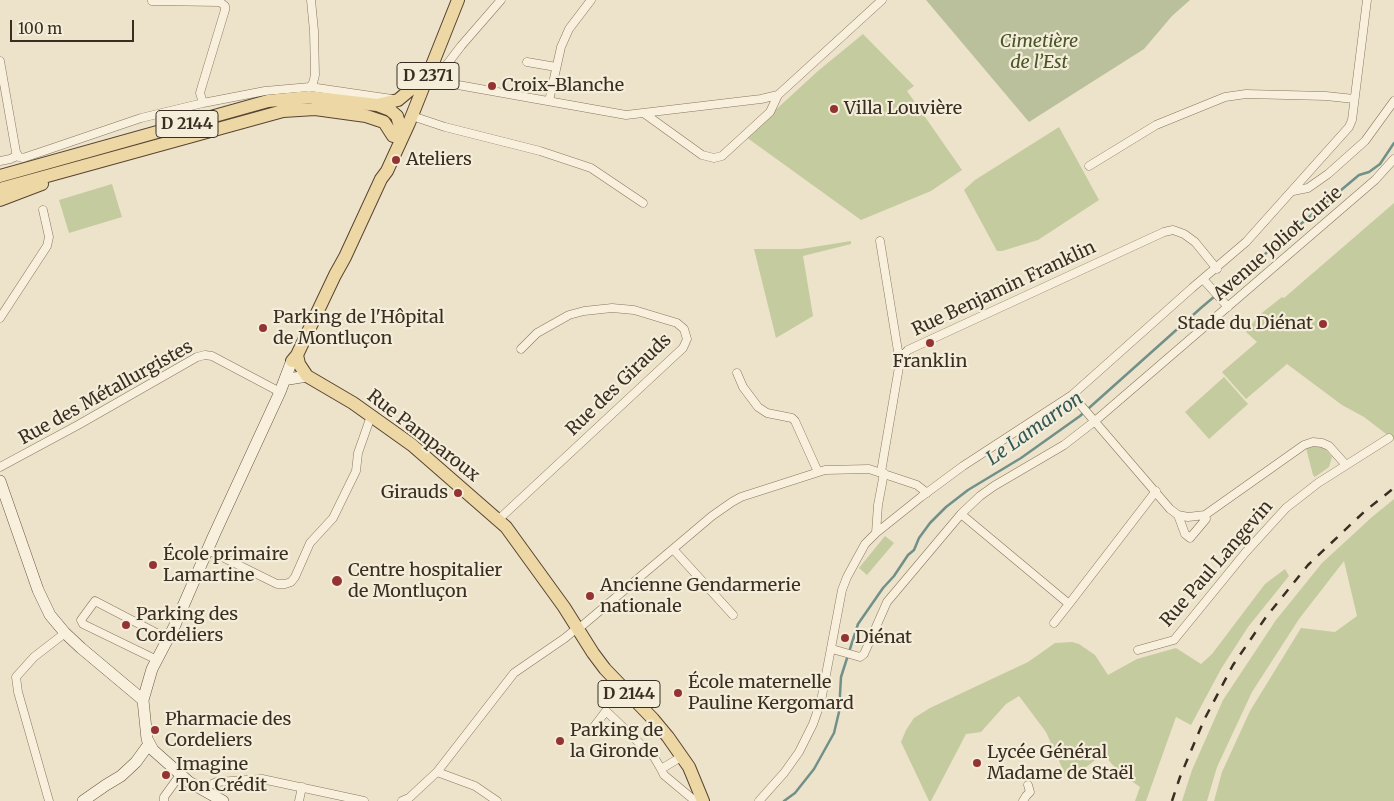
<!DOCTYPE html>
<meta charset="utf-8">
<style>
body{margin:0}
#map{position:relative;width:1394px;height:801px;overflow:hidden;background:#ede3ca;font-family:Merriweather,serif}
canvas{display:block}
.scale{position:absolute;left:10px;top:20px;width:124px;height:22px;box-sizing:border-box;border:2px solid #3a2e22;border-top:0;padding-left:6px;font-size:15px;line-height:18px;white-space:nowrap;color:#3a2e22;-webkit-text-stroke:4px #f4edd9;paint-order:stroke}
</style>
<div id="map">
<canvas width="1394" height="801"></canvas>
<div class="scale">100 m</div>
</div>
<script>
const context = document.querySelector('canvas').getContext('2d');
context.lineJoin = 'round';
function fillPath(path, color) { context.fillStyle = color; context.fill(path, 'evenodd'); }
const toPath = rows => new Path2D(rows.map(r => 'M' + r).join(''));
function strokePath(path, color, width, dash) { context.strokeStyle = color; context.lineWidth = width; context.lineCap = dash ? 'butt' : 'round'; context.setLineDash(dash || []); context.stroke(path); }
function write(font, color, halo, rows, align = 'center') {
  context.font = font + ' Merriweather,serif'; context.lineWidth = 4.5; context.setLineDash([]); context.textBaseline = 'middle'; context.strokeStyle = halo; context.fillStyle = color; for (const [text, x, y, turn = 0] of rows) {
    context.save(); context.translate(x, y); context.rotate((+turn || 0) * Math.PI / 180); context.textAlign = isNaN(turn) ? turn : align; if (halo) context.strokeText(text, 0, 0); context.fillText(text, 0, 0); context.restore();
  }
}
const green = toPath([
 [863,34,914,86,907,91,962,170,931,191,861,220,746,137,818,71],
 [1059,127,1099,200,1038,240,1002,251,997,251,964,190,975,180],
 [112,184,122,217,69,233,59,200],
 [1394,203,1394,440,1364,417,1342,405,1287,364,1246,399,1222,372,1257,342,1246,332,1258,316,1282,297,1284,298],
 [851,241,851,244,803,256,813,316,776,338,754,249,801,249],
 [1224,377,1248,404,1209,439,1185,412],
 [1311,446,1320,446,1325,449,1332,457,1329,467,1315,477,1313,475,1306,448],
 [1394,499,1394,801,1214,801,1222,772,1250,711,1301,628,1335,632,1357,616,1344,561,1299,619,1252,692,1217,767,1207,801,1182,801,1192,770,1223,700,1276,620,1322,563,1372,517],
 [885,536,894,543,867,575,859,568],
 [1285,569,1289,576,1248,627,1221,669,1191,725,1176,717,1146,801,1135,801,1140,787,1120,773,1103,754,1068,781,1046,732,1019,696,1006,704,981,732,966,734,931,801,929,801,901,742,906,730,914,718,930,708,1028,662,1055,643,1072,642,1079,644,1095,655,1108,675,1137,659,1176,648,1201,664,1212,654,1265,584]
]);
const cemetery = toPath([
 [926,0,1190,0,1172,16,1144,49,1029,122]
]);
const stream = toPath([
 [784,801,795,793,814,769,834,733,839,712,841,677,858,624,883,588,894,576,908,555,914,550,919,538,930,523,946,507,968,490,1021,458,1080,416,1202,307,1359,175,1369,172,1380,164,1394,143]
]);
const street = toPath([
 [152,1,220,2,225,6,225,10,202,86,200,93,203,103],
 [0,61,16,152,19,157,23,158,47,150,141,118,203,103,265,91,310,87,392,99],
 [527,62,556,67],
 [439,75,461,46,501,0],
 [421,76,458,85,626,115,761,99,778,95,882,0],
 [310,87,313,83,315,75,314,31,311,0],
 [549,101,561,47,569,29,591,0],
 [645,114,702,155,714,158,722,156,770,112,778,95],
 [412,116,445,127,540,151,591,168,643,203],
 [0,161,10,159,17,156],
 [1089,166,1156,125,1225,97,1246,94,1326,96,1354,99],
 [1293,191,1308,188,1328,174,1365,141,1394,101],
 [880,241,897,345,898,351,902,356],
 [1203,279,1228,307],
 [0,318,47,246,49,237,43,210],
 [737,373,743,387,758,407,767,413,792,418,795,421,818,472],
 [1072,395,1170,509,1178,515,1188,517,1205,515,1304,445,1313,442,1322,443,1329,446,1346,465],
 [0,467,78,425,197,357,205,355,212,356,280,392],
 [881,472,899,367,902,356,908,350,1164,232,1173,230,1184,234,1195,242,1217,269],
 [961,514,1069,604,1156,491],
 [1178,515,1185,534,1190,538,1206,519,1205,515],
 [498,520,683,348,687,339,684,329,677,323,634,310,612,308,584,311,569,315,537,333,521,349],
 [876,533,921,497,963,466,1072,395,1192,288,1246,242,1349,127,1352,120,1367,0],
 [673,549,733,615],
 [208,550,277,584,285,584,291,582,295,577,310,543,333,518,356,471,358,453,371,416],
 [1054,623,1069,604],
 [832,649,860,657,864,654,887,602,961,514,980,496,994,486,1064,445,1095,421,1375,180,1394,159],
 [1138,650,1174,640,1245,553,1286,508,1318,483,1389,438],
 [157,660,83,624,81,620,95,601,168,639],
 [590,732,606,711,654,757,661,769],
 [681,757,661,769,664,775,694,800],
 [437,772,475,786,497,801],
 [205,792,210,785,217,782,262,779,364,801],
 [49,801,18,692,16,677,34,657,65,633],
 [164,801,164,797,180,775],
 [299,801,302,787],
 [402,801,409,798,437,772,514,673,565,638,577,628,583,625,712,516,732,502,741,497,825,470,869,469,917,485,927,493],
 [759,801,784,773,799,752,813,724,821,701,842,590,847,577,865,544,876,533,878,505,884,473],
 [1023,801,1026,796,1030,792,1028,785]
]);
const secondary = toPath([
 [289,379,307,376],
 [0,481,38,590,50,615,65,633,81,648,143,700],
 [83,801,106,785,121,776,136,762,149,744],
 [223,801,189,782,153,750,147,739,143,700,152,669,174,627,214,535,280,392,291,363]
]);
const primary = toPath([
 [377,105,390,110,397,116,401,130,398,137],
 [0,176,268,101,309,97,377,105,398,100,416,85],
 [0,189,283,111,315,109,366,116,384,122,393,136],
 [0,200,42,184],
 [297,355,299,364,307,376,353,403,412,445,506,527,564,607,593,653,605,669,653,719,668,737,689,767,703,801],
 [292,361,297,355,335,275,345,257,381,179,387,171,409,123,458,0]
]);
const rail = toPath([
 [1172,801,1180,777,1204,720,1233,665,1266,617,1308,565,1365,511,1394,488]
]);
const markers = [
 [492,86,5,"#943432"],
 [834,109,5,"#943432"],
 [396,160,5,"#943432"],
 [1323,324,5,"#943432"],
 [263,328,5,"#943432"],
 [930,343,5,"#943432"],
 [458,493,5,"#943432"],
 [153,565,5,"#943432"],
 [337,581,6,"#943432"],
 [590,596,5,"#943432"],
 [126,625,5,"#943432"],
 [845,638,5,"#943432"],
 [678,693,5,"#943432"],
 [155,730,5,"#943432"],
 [560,741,5,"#943432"],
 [977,763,5,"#943432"],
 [166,775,5,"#943432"]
];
const shields = [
 [428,76,62],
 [187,124,62],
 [629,694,62]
];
const shieldNames = [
 ["D 2371",428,76],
 ["D 2144",187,124],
 ["D 2144",629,694]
];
const parkNames = [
 ["Cimetière",1039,42],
 ["de l’Est",1039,63]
];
const poiNames = [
 ["Croix-Blanche",502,86],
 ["Villa Louvière",844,109],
 ["Ateliers",406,160],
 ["Parking de l'Hôpital",273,318],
 ["de Montluçon",273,339],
 ["Stade du Diénat",1313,324,"right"],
 ["Franklin",930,362,"center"],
 ["Girauds",448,493,"right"],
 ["École primaire",163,555],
 ["Lamartine",163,576],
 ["Centre hospitalier",348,571],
 ["de Montluçon",348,592],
 ["Ancienne Gendarmerie",600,586],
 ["nationale",600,607],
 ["Parking des",136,615],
 ["Cordeliers",136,636],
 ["Diénat",855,638],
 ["École maternelle",688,683],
 ["Pauline Kergomard",688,704],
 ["Pharmacie des",165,720],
 ["Cordeliers",165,741],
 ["Parking de",570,731],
 ["la Gironde",570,752],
 ["Lycée Général",987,753],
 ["Madame de Staël",987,774],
 ["Imagine",176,765],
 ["Ton Crédit",176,786]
];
const streetNames = [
 ["Avenue Joliot Curie",1278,244,-41],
 ["Rue Benjamin Franklin",1004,289,-25],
 ["Rue des Girauds",619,385,-44],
 ["Rue des Métallurgistes",106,393,-29],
 ["Rue Pamparoux",423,436,38],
 ["Rue Paul Langevin",1217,564,-49]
];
const waterNames = [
 ["Le Lamarron",1035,429,-35]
];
fillPath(green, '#c4cb9e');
fillPath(cemetery, '#bbc09c');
strokePath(stream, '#719089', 2.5);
strokePath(street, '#89765f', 9);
strokePath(secondary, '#6b5742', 12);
strokePath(primary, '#574433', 14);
strokePath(street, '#f8f0dd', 8);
strokePath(secondary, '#f8f0dd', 11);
strokePath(primary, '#edd8a5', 12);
strokePath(rail, '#3a2e22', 2.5, [9, 9]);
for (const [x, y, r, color] of markers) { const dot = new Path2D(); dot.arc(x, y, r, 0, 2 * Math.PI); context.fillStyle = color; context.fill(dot); strokePath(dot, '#f4edd9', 2); }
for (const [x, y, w] of shields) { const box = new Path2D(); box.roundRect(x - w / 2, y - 13.5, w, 27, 4); context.fillStyle = '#f4edd9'; context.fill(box); strokePath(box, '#3a2e22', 1); }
write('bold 16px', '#3a2e22', null, shieldNames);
write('italic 18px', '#495529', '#f4edd9', parkNames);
write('18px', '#3a2e22', '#f4edd9', poiNames, 'left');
write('18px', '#3a2e22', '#f4edd9', streetNames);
write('italic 19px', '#325957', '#f4edd9', waterNames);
</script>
